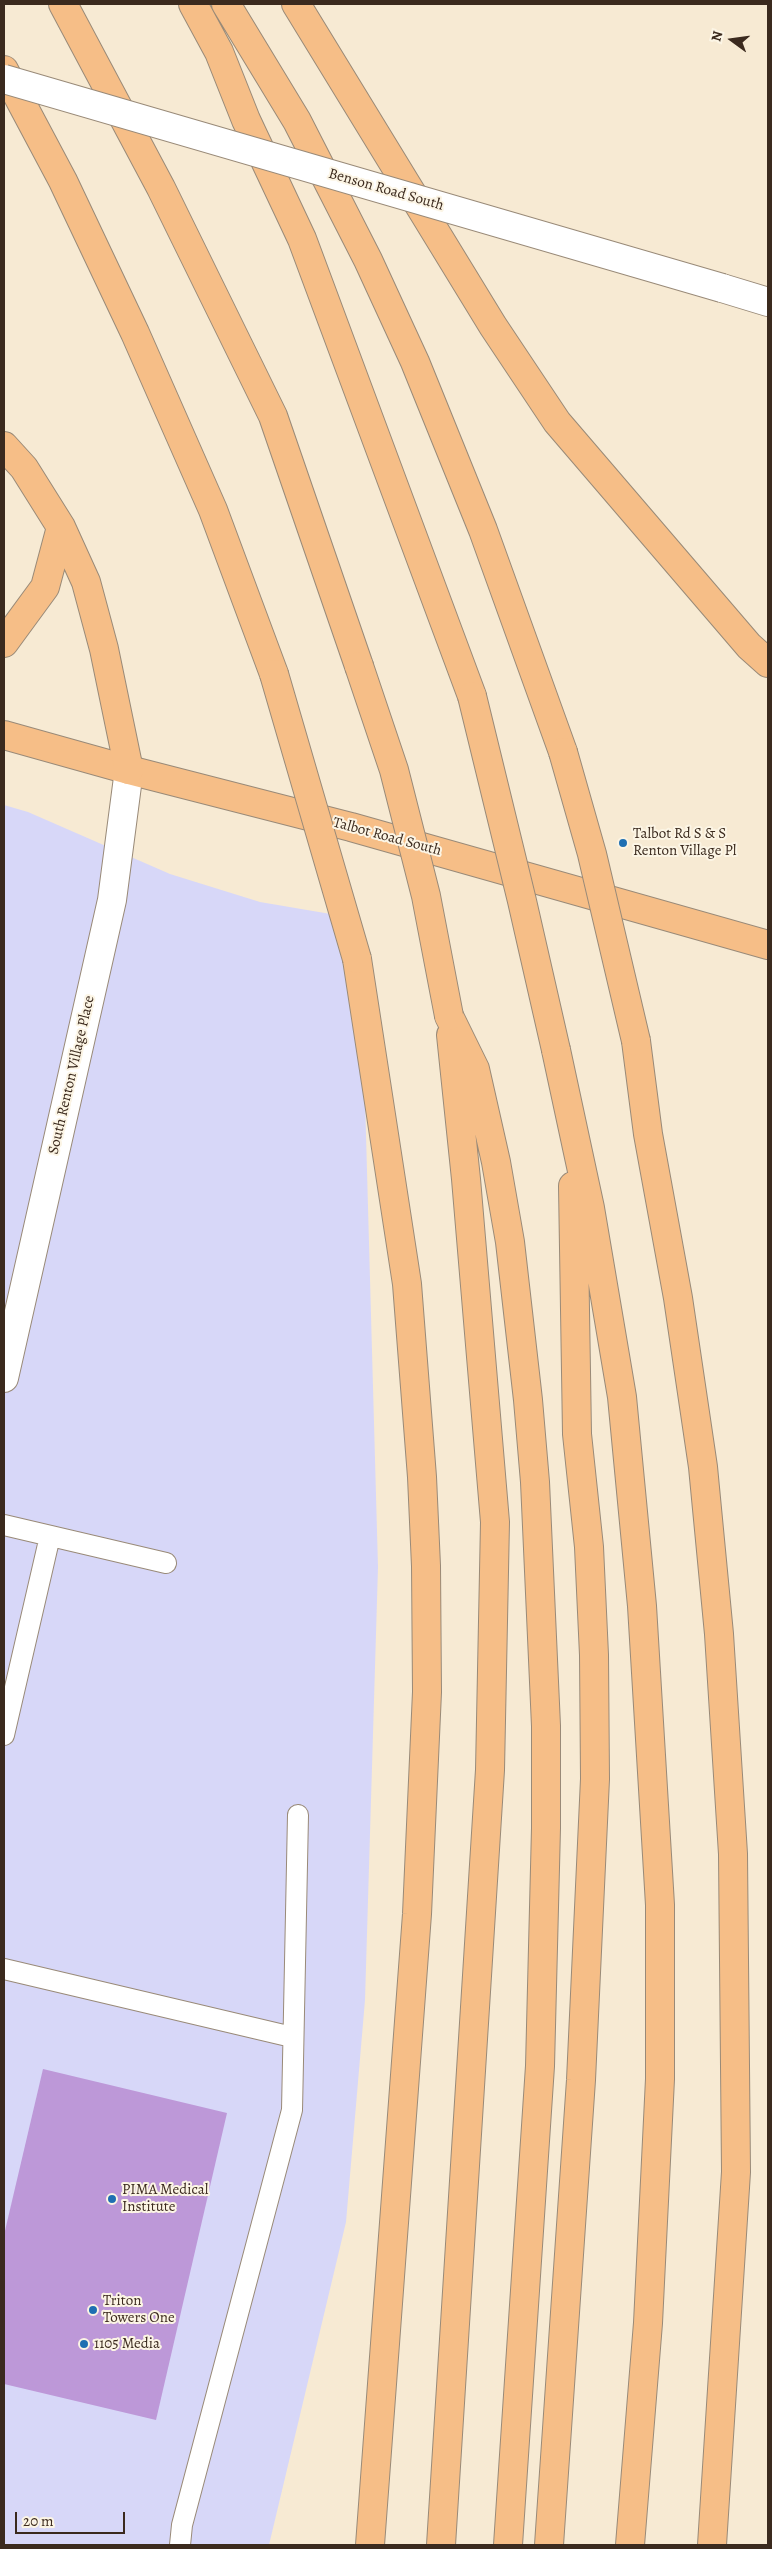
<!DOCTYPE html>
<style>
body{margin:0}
#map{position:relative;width:772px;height:2549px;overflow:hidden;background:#f7ead3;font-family:Alegreya,serif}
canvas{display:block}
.frame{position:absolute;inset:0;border:5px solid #3b2a1e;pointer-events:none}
.north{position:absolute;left:707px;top:15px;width:50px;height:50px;-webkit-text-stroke:4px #fcf5e5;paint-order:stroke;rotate:284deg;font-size:14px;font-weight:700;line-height:20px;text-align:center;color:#3b2a1e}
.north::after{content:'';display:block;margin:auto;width:18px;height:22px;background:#3b2a1e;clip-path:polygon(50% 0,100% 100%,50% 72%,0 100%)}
.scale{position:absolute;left:15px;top:2512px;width:110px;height:22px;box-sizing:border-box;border:2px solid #3b2a1e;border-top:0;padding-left:6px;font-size:15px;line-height:18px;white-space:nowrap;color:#3b2a1e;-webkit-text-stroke:4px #fcf5e5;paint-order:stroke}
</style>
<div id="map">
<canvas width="772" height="2549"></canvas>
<div class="frame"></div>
<div class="north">N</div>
<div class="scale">20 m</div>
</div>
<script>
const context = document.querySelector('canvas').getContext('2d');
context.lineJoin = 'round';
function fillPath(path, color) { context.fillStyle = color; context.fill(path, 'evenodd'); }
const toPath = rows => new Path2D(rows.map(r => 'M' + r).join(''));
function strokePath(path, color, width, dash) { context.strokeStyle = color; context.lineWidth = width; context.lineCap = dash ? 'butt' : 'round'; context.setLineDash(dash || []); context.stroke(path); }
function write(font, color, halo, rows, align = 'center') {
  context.font = font + ' Alegreya,serif'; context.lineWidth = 4; context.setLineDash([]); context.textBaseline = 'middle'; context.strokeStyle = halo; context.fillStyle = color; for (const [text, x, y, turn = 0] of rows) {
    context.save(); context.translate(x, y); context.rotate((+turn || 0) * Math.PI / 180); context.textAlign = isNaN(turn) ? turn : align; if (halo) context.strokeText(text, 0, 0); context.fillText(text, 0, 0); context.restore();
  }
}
const built = toPath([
 [4,805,28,812,170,874,260,902,360,919,378,1567,365,2000,346,2222,269,2545,4,2545]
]);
const building = toPath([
 [43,2069,227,2113,156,2420,4,2384,4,2235]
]);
const service = toPath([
 [4,1525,166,1563],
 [4,1735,50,1536],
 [4,1969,292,2037],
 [180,2545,182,2525,292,2110,298,1815]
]);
const minor = toPath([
 [4,1378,112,900,129,770]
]);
const tertiary = toPath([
 [722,288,768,302]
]);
const primary = toPath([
 [4,735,129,770,351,827,768,945]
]);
const motorway = toPath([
 [63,4,161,188,273,416,359,666],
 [193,4,219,52,246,120,302,239,472,696],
 [226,4,297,121,368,260,415,362,483,530,563,752],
 [296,4,493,326,557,422,749,646,768,663],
 [4,70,63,181,135,333,213,510,274,674],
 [4,446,24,468,61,527,86,582,104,649,129,770],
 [4,643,45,587,61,527],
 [357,959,407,1284,422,1477,426,1566,427,1692,417,1914,370,2545],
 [449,1016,475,1069,496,1162,510,1242,528,1400,535,1482,546,1726,546,1828,540,2066,508,2545],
 [636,1041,648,1134,678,1298,703,1467,719,1634,733,1854,736,2172,712,2545],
 [556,1050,590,1208,622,1397,642,1606,660,1905,660,2079,648,2323,630,2545],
 [441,2545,490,1770,495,1522,466,1179,451,1035],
 [549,2545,581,2080,595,1779,594,1655,589,1547,577,1434,573,1186]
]);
const tertiaryBridge = toPath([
 [4,79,722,288]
]);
const motorwayBridge = toPath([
 [359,666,394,770,426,896,449,1016],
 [274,674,357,959],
 [472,696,522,901,556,1050],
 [563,752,592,854,636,1041]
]);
const markers = [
 [623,843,5,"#1f6fb2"],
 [112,2199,5,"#1f6fb2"],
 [93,2310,5,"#1f6fb2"],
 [84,2344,5,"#1f6fb2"]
];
const streetNames = [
 ["Benson Road South",386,190,16],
 ["Talbot Road South",387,837,15],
 ["South Renton Village Place",72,1075,-77]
];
const poiNames = [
 ["Talbot Rd S & S",633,834],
 ["Renton Village Pl",633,851],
 ["PIMA Medical",122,2190],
 ["Institute",122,2207],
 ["Triton",103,2301],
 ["Towers One",103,2318],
 ["1105 Media",94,2344]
];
fillPath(built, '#d7d7f8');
fillPath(building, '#bd98d8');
strokePath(service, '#998a78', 22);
strokePath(minor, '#998a78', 30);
strokePath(tertiary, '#998a78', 30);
strokePath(primary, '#998a78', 30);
strokePath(motorway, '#998a78', 30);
strokePath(service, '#fff', 20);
strokePath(minor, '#fff', 28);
strokePath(tertiary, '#fff', 28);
strokePath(primary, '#f6be87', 28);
strokePath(motorway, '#f6be87', 28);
strokePath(tertiaryBridge, '#998a78', 30, []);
strokePath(motorwayBridge, '#998a78', 30, []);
strokePath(tertiaryBridge, '#fff', 28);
strokePath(motorwayBridge, '#f6be87', 28);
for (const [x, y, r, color] of markers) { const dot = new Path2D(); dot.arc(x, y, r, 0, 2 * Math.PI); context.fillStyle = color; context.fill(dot); strokePath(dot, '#fcf5e5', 2); }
write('15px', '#3b2a1e', '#fcf5e5', streetNames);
write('15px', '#3b2a1e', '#fcf5e5', poiNames, 'left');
</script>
